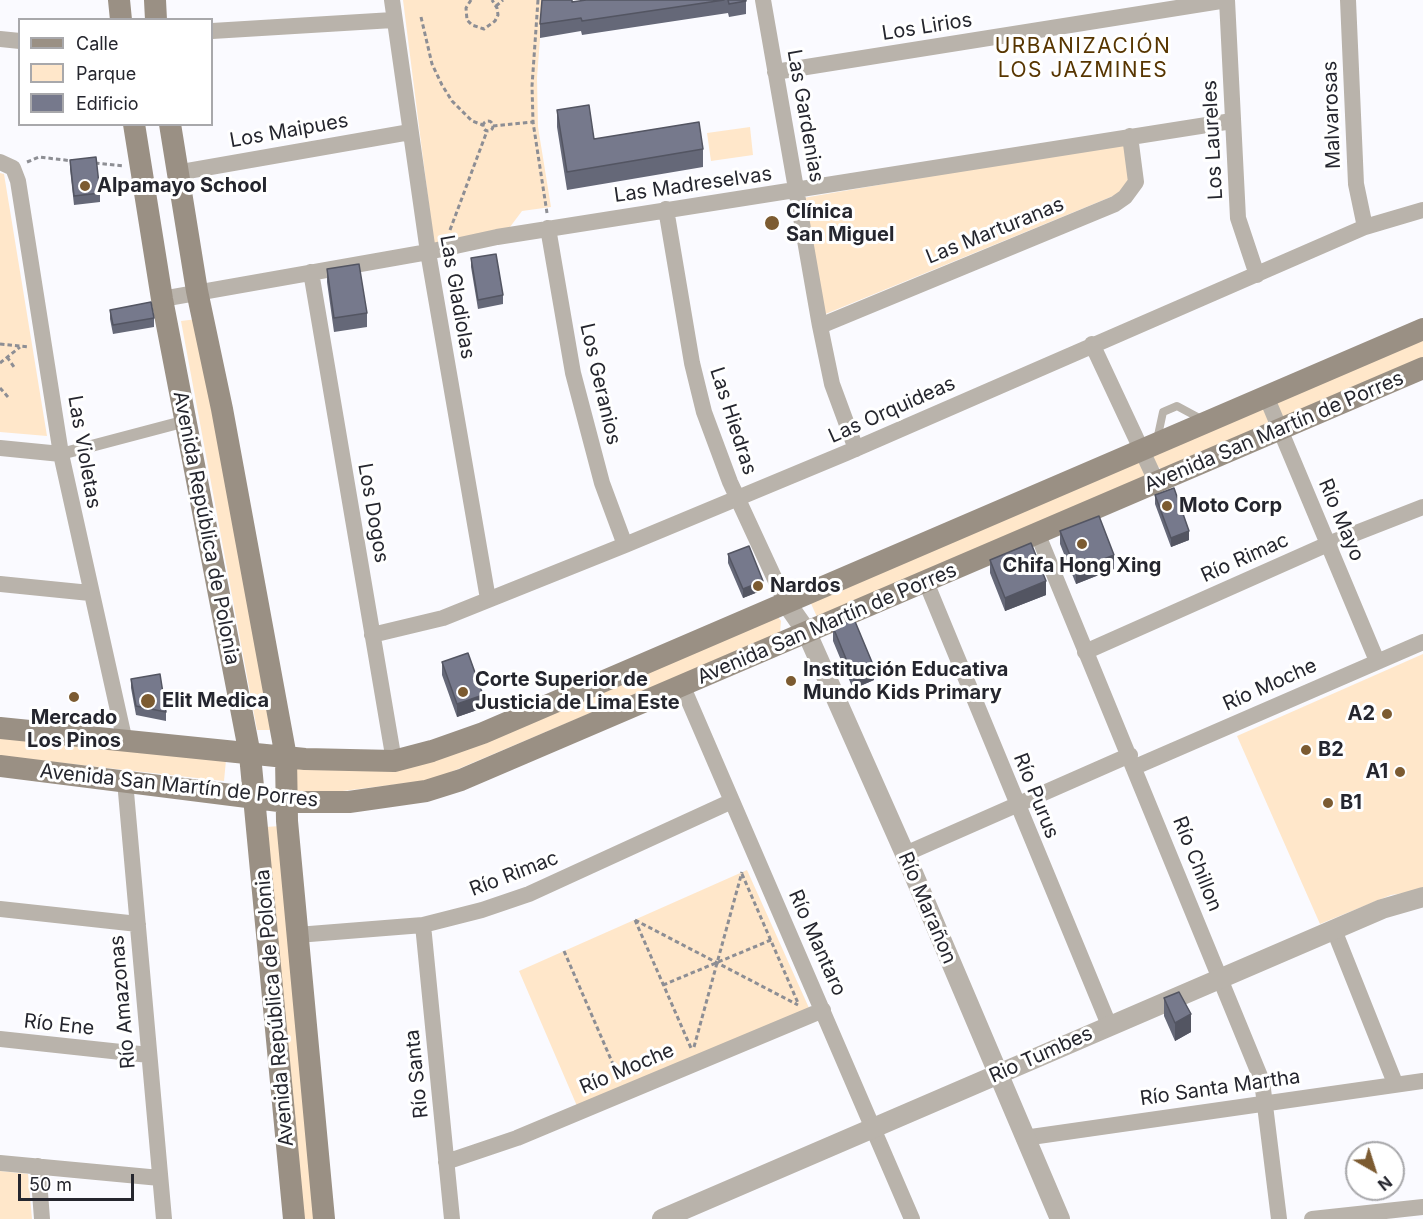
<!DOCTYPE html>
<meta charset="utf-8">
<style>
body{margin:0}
#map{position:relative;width:1423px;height:1219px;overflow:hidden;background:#fafaff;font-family:Inter,sans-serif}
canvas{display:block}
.legend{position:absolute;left:18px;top:18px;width:195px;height:108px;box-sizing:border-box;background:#fff;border:2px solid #a8a8ab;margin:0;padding:8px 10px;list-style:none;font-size:18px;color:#25262e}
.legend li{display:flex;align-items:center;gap:12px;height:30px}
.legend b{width:30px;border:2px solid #a8a8ab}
.north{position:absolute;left:1345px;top:1141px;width:60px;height:60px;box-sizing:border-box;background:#fff;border:2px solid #a8a8ab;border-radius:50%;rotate:141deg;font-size:16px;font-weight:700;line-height:24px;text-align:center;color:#25262e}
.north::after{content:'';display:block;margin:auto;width:21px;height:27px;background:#7c5b31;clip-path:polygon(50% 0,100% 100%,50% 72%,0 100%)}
.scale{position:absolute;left:18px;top:1174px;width:116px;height:27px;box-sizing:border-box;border:3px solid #25262e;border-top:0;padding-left:8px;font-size:18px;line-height:21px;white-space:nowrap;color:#25262e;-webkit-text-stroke:4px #fff;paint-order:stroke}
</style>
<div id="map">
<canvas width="1423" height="1219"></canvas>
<ul class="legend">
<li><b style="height:8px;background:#9a9084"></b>Calle</li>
<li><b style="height:16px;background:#ffe7ca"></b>Parque</li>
<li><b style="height:16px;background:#76798c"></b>Edificio</li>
</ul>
<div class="north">N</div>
<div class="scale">50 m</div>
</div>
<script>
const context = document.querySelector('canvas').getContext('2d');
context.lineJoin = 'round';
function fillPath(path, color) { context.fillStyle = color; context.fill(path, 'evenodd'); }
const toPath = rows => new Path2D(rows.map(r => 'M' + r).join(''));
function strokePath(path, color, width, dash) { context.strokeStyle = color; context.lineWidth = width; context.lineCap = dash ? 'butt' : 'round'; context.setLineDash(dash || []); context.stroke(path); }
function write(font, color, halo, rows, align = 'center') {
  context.font = font + ' Inter,sans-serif'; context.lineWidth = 6; context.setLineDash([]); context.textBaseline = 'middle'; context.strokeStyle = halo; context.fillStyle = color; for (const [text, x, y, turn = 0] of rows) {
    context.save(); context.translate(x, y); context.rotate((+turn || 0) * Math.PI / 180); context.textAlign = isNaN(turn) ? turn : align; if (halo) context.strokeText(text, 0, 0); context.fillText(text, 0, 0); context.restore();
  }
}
const green = toPath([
 [403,0,543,0,537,78,538,127,551,207,522,211,507,231,434,245],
 [750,127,753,155,711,161,707,133],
 [1123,143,1131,156,1128,183,1118,194,823,315,803,198],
 [0,173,4,174,47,436,0,432],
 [197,319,275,730,257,730,181,321],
 [1423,339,1423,359,1161,469,1155,464,1153,456],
 [1135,458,1143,465,1146,477,817,617,809,599],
 [776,614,781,621,780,633,432,780,310,795,300,794,293,786,294,773,298,767,387,766],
 [1423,654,1423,890,1391,895,1320,924,1237,736],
 [0,735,226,760,224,781,0,756],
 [281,826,315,1219,300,1219,265,827],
 [747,870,809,1008,577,1106,519,971],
 [0,1171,28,1174,32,1219,0,1219]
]);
const path = toPath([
 [471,0,466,8,467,20,472,25,484,29,495,21,498,15,497,8,492,0],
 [538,0,532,86,533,122,547,213],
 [496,6,503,0],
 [421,17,432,64,442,85,452,101,472,121,483,125],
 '483 126a5 5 0 1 1 10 0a5 5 0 1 1-10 0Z',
 [493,126,533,122],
 [27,162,39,157,73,161],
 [95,163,124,166],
 [450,230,487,131],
 [0,344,29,347],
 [7,357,14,367],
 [0,363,20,347],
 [0,388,8,397],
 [742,874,798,1003],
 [635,920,798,1005],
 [635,920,691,1048],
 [564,951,619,1078],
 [663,985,771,940],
 [694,1047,742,872]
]);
const service = toPath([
 [1157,440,1163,412,1177,406,1203,420]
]);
const pedestrian = toPath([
 [61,454,186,421]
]);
const minor = toPath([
 [392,0,428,252,488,599],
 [763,0,820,326,832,384,856,449],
 [1227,0,1238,218,1257,275],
 [1348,0,1356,184,1365,227],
 [212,31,393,20],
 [0,39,20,41],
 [775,72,1227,0],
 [0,162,13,168,18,181,61,454,125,742],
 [176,173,410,132],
 [666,209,692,363,704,412,730,482,785,601],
 [548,228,573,373,602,483,625,545],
 [311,272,394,761],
 [162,299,428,252,497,237,1232,121],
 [820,326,1115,204,1125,197,1136,182,1130,136],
 [1092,344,1157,483],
 [1266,396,1377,661],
 [0,448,61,454],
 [1038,535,1262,1081,1279,1219],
 [926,582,1109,1025],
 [0,584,90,593],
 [372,635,443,618,625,545,846,453,1365,227,1423,210],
 [1085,652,1328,544,1423,507],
 [682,685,912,1219],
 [1135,767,1423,642],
 [125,781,164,1219],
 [905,854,1130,755],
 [0,909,138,924],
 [423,925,452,1219],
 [1334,930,1395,1083],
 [297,935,423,925,482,910,529,894,732,801],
 [0,1039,149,1055],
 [1024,1138,1423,1081],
 [446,1162,517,1138,823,1010],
 [0,1163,160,1178],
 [38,1166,42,1219],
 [1312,1219,1423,1207]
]);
const tertiary = toPath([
 [785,601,806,631,905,854,1060,1219],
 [662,1219,1382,909,1423,897]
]);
const secondary = toPath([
 [119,0,121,20],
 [155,0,156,20],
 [134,124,162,299,250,755,294,1219],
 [170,124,197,291,222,409,286,757,287,821,324,1219],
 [0,728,305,759,394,761,432,751,483,733,1423,329],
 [0,766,287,802,349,802,426,791,461,780,1423,368]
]);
const wall = toPath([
 [586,0,746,0,746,14,729,17,728,13,582,35,581,31,540,38,540,24],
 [557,110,594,139,703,149,703,167,567,190,557,127],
 [70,160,100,193,100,202,74,205,70,169],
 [471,258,503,295,503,304,478,309,471,267],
 [327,269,367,313,367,327,334,332,327,282],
 [110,310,154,318,154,327,113,334,110,319],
 [1155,495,1189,540,1171,547,1155,504],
 [1060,531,1114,569,1076,584,1060,544],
 [728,554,763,590,743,598,728,563],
 [990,560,1046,595,1005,611,990,573],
 [833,627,874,680,853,689,833,641],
 [442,662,483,708,457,717,442,675],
 [131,679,166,712,166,721,136,715,131,688],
 [1164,998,1191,1032,1175,1041,1164,1016]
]);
const shadedWall = toPath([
 [1189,531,1189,540,1171,547,1171,538],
 [1114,555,1114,569,1076,584,1076,570],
 [763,581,763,590,743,598,743,589],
 [1046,581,1046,595,1005,611,1005,598],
 [874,667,874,680,853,689,853,676],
 [483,695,483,708,457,717,457,704],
 [1191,1014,1191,1032,1175,1041,1175,1023]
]);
const building = toPath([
 [542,0,572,0,572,2,586,0,724,0,582,21,581,18,540,24,542,0],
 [728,0,746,0,746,1,729,4,728,0],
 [589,105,594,139,699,122,703,149,567,172,557,110,589,105],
 [96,157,100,193,74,196,70,160,96,157],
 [496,254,503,295,478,300,471,258,496,254],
 [359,264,367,313,334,318,327,269,359,264],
 [151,302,154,318,113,325,110,310,151,302],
 [1174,488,1189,531,1171,538,1155,495,1174,488],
 [1099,516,1114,555,1076,570,1060,531,1099,516],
 [1031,543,1046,581,1005,598,990,560,1031,543],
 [749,546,763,581,743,589,728,554,749,546],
 [854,619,874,667,853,676,833,627,854,619],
 [468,653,483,695,457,704,442,662,468,653],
 [160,674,166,712,136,706,131,679,160,674],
 [1179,992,1191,1014,1175,1023,1164,998,1179,992]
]);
const markers = [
 [85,186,6,"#7c5b31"],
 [772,223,8,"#7c5b31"],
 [1167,506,6,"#7c5b31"],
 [1082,544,6,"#7c5b31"],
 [758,586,6,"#7c5b31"],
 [791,681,6,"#7c5b31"],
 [463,692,6,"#7c5b31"],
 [74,697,6,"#7c5b31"],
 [148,701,8,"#7c5b31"],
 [1387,714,6,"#7c5b31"],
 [1306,750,6,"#7c5b31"],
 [1400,772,6,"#7c5b31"],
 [1328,803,6,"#7c5b31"]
];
const streetNames = [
 ["Los Lirios",927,27,-9],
 ["Malvarosas",1332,115,-92],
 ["Las Gardenias",805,116,80],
 ["Los Maipues",289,131,-10],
 ["Los Laureles",1213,140,-93],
 ["Las Madreselvas",693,185,-8],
 ["Las Marturanas",995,231,-22],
 ["Las Gladiolas",457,297,80],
 ["Los Geranios",600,384,77],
 ["Las Orquideas",892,410,-24],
 ["Las Hiedras",733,421,72],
 ["Avenida San Martín de Porres",1274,432,-23],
 ["Las Violetas",84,452,80],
 ["Los Dogos",373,513,80],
 ["Río Mayo",1341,520,67],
 ["Avenida República de Polonia",206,528,79],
 ["Río Rimac",1245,558,-24],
 ["Avenida San Martín de Porres",827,624,-23],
 ["Río Moche",1270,685,-24],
 ["Avenida San Martín de Porres",179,786,6],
 ["Río Purus",1036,796,68],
 ["Río Chillon",1197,864,68],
 ["Río Rimac",514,874,-21],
 ["Río Marañon",927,908,67],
 ["Río Mantaro",817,943,66],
 ["Río Amazonas",123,1002,-95],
 ["Avenida República de Polonia",275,1008,-95],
 ["Río Ene",59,1025,6],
 ["Rio Tumbes",1041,1055,-24],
 ["Río Moche",627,1069,-23],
 ["Río Santa",417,1074,-96],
 ["Río Santa Martha",1220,1088,-8]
];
const poiNames = [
 ["Alpamayo School",97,186],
 ["Clínica",786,212],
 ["San Miguel",786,235],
 ["Moto Corp",1179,506],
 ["Chifa Hong Xing",1082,566,"center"],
 ["Nardos",770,586],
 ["Institución Educativa",803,670],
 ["Mundo Kids Primary",803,693],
 ["Corte Superior de",475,680],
 ["Justicia de Lima Este",475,703],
 ["Elit Medica",162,701],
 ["A2",1375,714,"right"],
 ["Mercado",74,718,"center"],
 ["Los Pinos",74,741,"center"],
 ["B2",1318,750],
 ["A1",1388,772,"right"],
 ["B1",1340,803]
];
const neighbourhoodNames = [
 ["URBANIZACIÓN",1083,47],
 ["LOS JAZMINES",1083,71]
];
fillPath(green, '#ffe7ca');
strokePath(path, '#8d8e94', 3, [4.5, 3]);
strokePath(service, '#b9b3ab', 8);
strokePath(pedestrian, '#b9b3ab', 12);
strokePath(minor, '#b9b3ab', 16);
strokePath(tertiary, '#b9b3ab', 20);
strokePath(secondary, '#9a9084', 22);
fillPath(wall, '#656878');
fillPath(shadedWall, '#535562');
fillPath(building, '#76798c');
strokePath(building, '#535562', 1.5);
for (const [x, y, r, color] of markers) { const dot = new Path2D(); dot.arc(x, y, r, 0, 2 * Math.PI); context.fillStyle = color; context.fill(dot); strokePath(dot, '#fff', 2); }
write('20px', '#25262e', '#fff', streetNames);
write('bold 20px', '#25262e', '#fff', poiNames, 'left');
context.letterSpacing = '1.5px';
write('21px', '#573500', '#fff', neighbourhoodNames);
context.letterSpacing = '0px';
</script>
